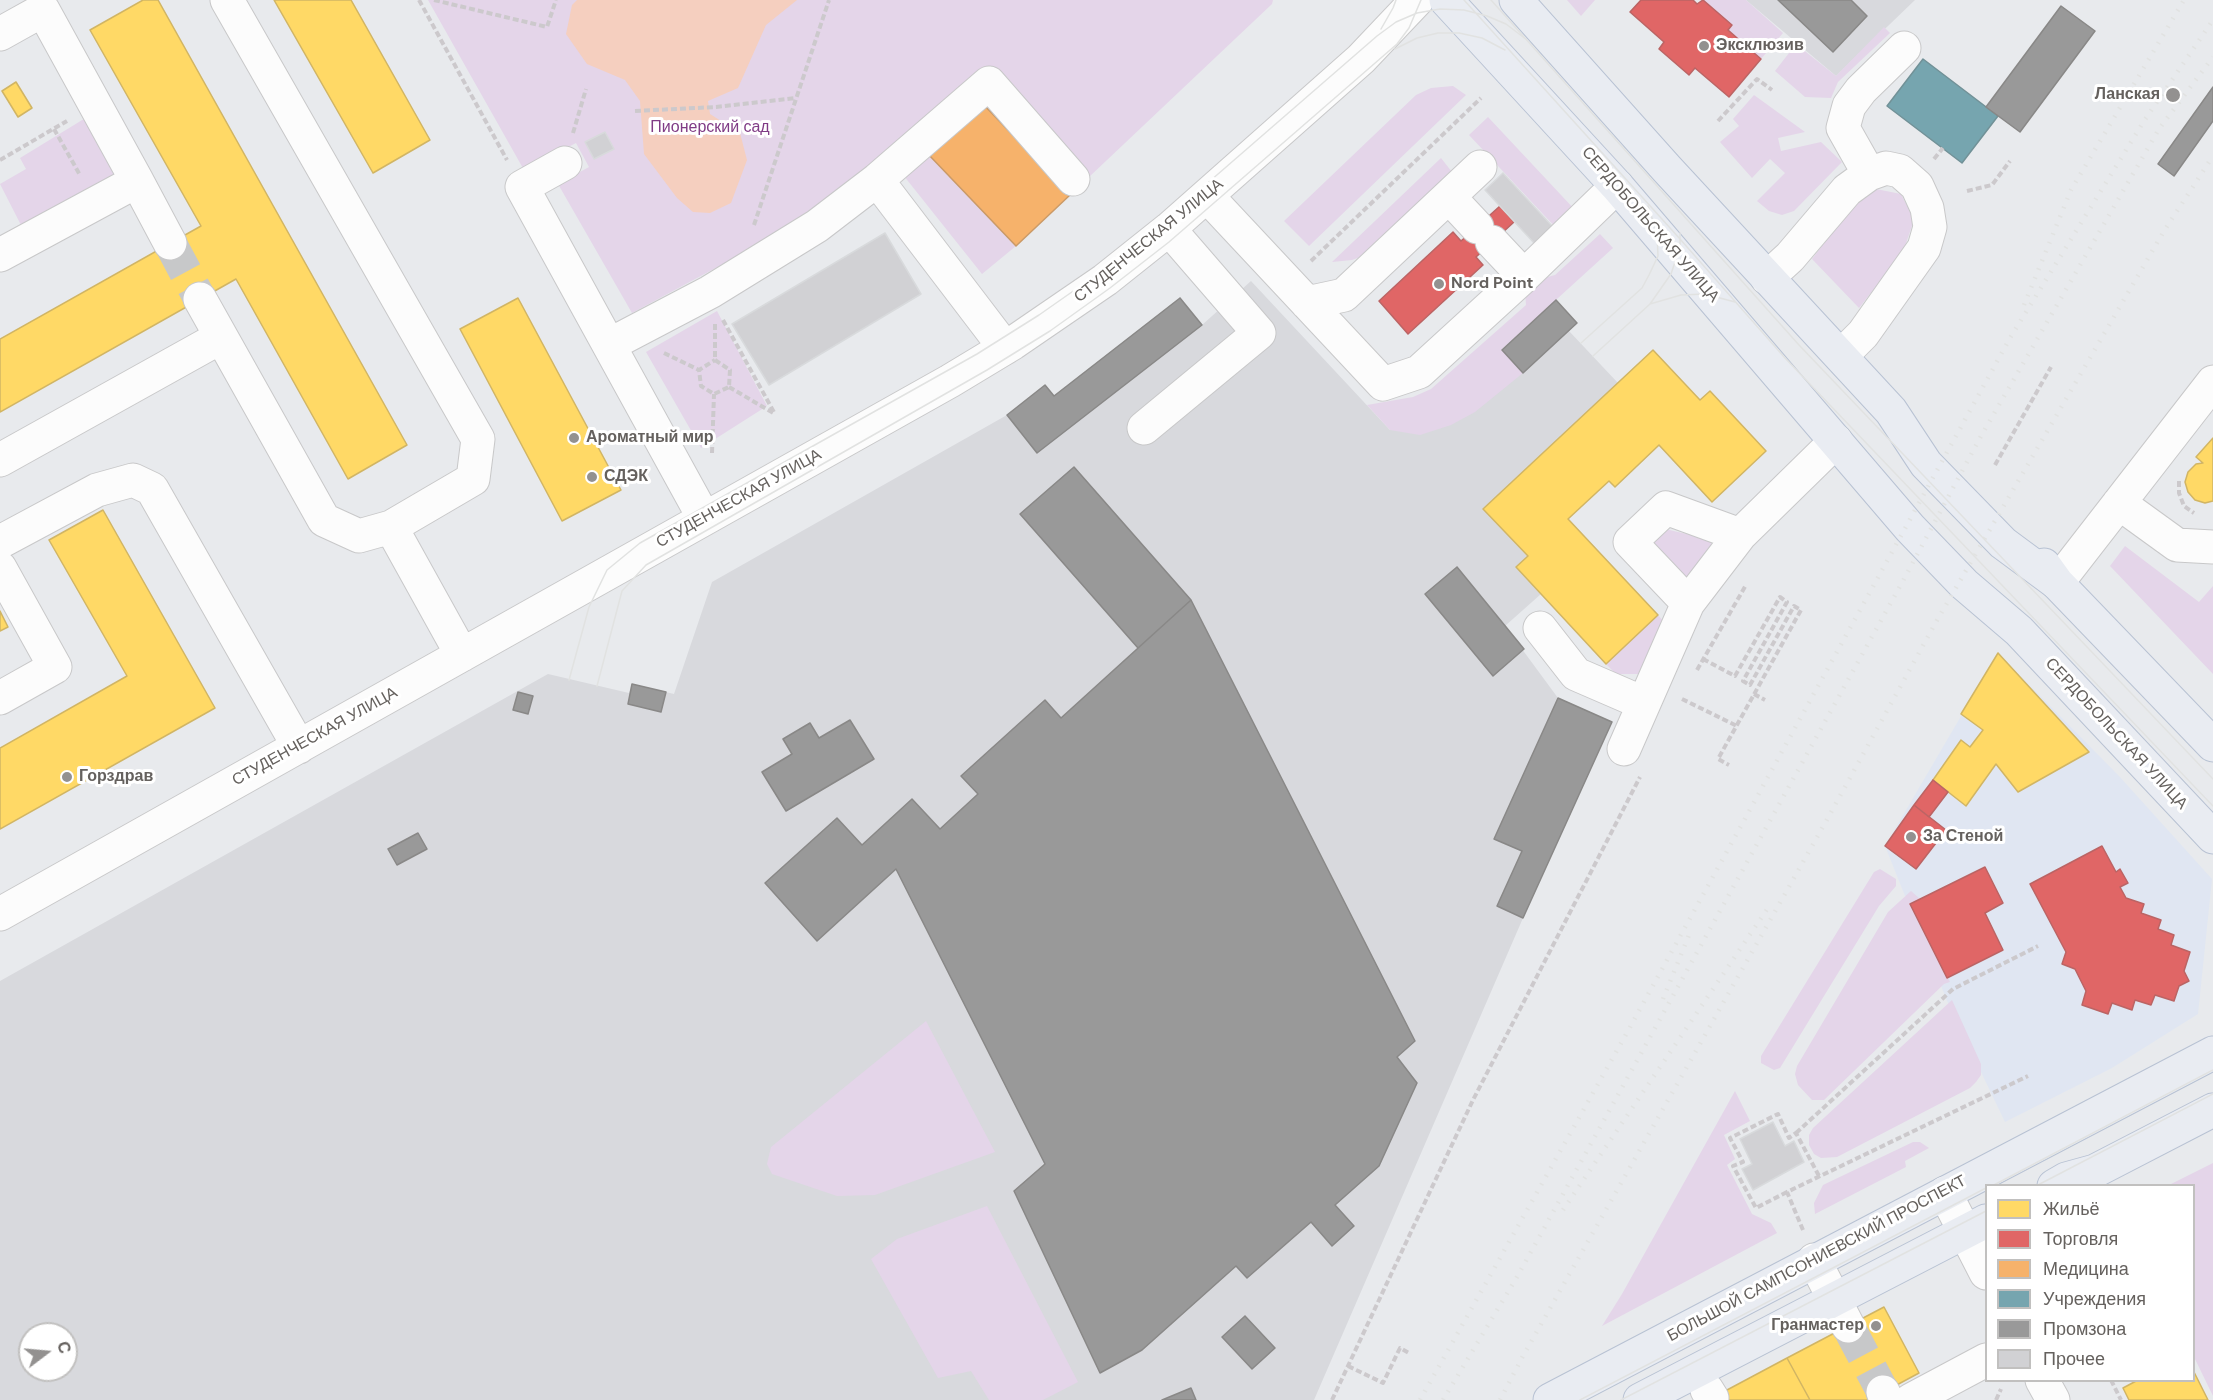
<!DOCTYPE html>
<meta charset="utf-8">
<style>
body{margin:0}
#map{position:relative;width:2213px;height:1400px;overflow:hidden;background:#e8eaed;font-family:"DM Sans",sans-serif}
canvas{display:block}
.legend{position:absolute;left:1985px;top:1184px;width:210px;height:198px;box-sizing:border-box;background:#fff;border:2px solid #c1c0bf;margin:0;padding:8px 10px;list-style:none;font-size:18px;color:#65615e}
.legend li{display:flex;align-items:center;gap:12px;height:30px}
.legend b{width:30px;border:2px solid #c1c0bf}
.north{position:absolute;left:18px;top:1322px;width:60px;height:60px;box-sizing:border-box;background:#fff;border:2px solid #c1c0bf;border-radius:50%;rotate:74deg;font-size:16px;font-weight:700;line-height:24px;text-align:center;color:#65615e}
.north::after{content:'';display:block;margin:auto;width:21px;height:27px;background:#939190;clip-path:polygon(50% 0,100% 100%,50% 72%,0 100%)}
</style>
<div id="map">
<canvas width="2213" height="1400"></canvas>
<ul class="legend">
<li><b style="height:16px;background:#ffd966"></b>Жильё</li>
<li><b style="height:16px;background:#e06666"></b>Торговля</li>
<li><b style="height:16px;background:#f6b26b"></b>Медицина</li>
<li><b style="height:16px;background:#76a5af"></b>Учреждения</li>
<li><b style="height:16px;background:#999"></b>Промзона</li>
<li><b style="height:16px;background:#d1d1d4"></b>Прочее</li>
</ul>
<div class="north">С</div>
</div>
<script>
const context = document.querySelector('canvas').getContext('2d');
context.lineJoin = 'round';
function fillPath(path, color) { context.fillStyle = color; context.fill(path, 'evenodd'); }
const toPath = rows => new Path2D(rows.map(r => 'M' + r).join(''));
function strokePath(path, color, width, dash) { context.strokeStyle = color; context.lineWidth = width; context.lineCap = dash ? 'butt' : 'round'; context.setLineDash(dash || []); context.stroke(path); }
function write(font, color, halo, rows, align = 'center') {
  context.font = font + ' "DM Sans",sans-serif'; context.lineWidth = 6; context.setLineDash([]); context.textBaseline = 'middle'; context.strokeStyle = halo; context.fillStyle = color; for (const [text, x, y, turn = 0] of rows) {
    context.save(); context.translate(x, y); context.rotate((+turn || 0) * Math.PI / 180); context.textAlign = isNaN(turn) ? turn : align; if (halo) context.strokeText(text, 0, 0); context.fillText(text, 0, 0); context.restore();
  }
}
const commercial = toPath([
 [1998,653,2119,776,2212,879,2198,1014,2112,1068,2005,1122,1948,1003,1885,846]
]);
const industrial = toPath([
 [1746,0,1915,0,1836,76],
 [1251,281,1390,430,1502,350,1556,300,1577,323,1569,331,1618,383,1653,350,1700,400,1710,391,1766,451,1712,502,1659,446,1615,487,1609,481,1568,518,1658,615,1606,664,1541,594,1505,626,1558,698,1612,722,1523,918,1314,1400,0,1400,0,981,548,674,629,693,632,684,674,694,712,582,1007,415,1045,385,1054,396,1180,298,1202,325],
 [30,1334,66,1334,66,1370,30,1370]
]);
const green = toPath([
 [428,0,1273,0,1272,4,1088,178,1016,246,982,274,888,156,827,208,632,313,558,184,589,167,576,143,524,170],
 [1567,0,1595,0,1581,16],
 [1703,0,1746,0,1783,33,1761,59,1728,30,1732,25],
 [1884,27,1890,33,1838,82,1831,98,1805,97,1775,71,1796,44,1836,76],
 [1453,86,1466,95,1309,246,1284,221,1416,95,1431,88],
 [1754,95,1805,132,1778,138,1781,151,1821,142,1842,162,1794,211,1782,215,1769,211,1757,201,1785,173,1770,159,1752,178,1720,142,1739,126,1733,119],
 [92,114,124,170,22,227,0,184,26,169,20,158],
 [1488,117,1576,211,1557,229,1469,135],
 [1441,158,1452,172,1366,255,1352,260,1332,262],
 [1876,189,1901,194,1914,220,1903,252,1859,308,1812,259,1854,203],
 [1600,234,1613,248,1502,349,1523,373,1475,412,1451,425,1420,435,1390,430,1367,405,1413,397,1431,389,1526,305,1525,291,1537,280,1555,275],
 [717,311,767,406,701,448,646,352],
 [1665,529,1708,539,1712,545,1688,577,1679,577,1649,539],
 [2125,546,2199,602,2213,586,2213,674,2110,566],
 [1658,615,1664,622,1644,674,1616,674,1606,664],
 [1880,869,1896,879,1896,886,1879,906,1780,1068,1774,1070,1761,1063,1761,1056,1874,872],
 [1911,891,1920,899,1910,905,1950,982,1944,984,1824,1100,1812,1100,1798,1085,1795,1074,1797,1066,1888,912],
 [1952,1000,1981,1064,1981,1075,1976,1082,1970,1088,1837,1157,1821,1158,1814,1154,1809,1145,1809,1135,1813,1128],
 [926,1021,995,1152,875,1195,837,1196,772,1174,767,1164,771,1147],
 [1735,1091,1750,1121,1724,1135,1735,1159,1727,1165,1752,1214,1771,1223,1777,1233,1602,1326,1622,1294],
 [1913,1142,1920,1142,1929,1148,1905,1161,1906,1167,1815,1214,1814,1203,1823,1185],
 [2213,1163,2213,1396,2194,1357,2194,1186,2169,1185],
 [987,1206,1078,1382,1043,1400,989,1400,971,1371,938,1378,871,1259,897,1239]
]);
const water = toPath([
 [577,0,797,0,766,25,738,88,708,101,710,114,740,133,747,160,731,203,710,213,693,212,677,198,644,154,640,101,625,80,587,64,566,34,572,5]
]);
const homes = toPath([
 [143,0,158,0,407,445,348,479,236,279,0,412,0,339,201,226,90,30,143,0],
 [274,0,351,0,430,140,373,173,274,0],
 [16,82,32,108,18,117,2,91,16,82],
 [518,298,621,490,562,521,460,329,518,298],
 [1653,350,1700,400,1710,391,1766,451,1712,502,1659,445,1615,487,1609,481,1568,519,1658,615,1606,664,1516,567,1528,556,1483,509,1653,350],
 [2213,438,2213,501,2205,503,2195,500,2188,492,2185,482,2188,472,2196,464,2203,463,2196,457,2213,438],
 [103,510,215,708,0,829,0,748,127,676,49,540,103,510],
 [0,611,8,627,0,631,0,611],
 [1998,653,2089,752,2018,792,1996,764,1966,806,1933,780,1961,740,1970,747,1983,730,1961,714,1998,653],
 [1884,1307,1919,1373,1869,1400,1810,1400,1787,1358,1884,1307],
 [1787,1358,1810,1400,1708,1400,1727,1390,1787,1358],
 [2194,1372,2208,1400,2129,1400,2123,1388,2138,1380,2194,1380,2194,1372]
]);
const shops = toPath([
 [1641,0,1693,0,1697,4,1703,0,1732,25,1728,30,1761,59,1729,97,1695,68,1689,75,1659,49,1664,42,1630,12,1641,0],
 [1500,206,1514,222,1476,257,1483,265,1408,334,1379,301,1453,232,1461,241,1500,206],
 [1933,780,1948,792,1929,817,1914,805,1933,780],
 [1914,805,1946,830,1916,869,1885,846,1914,805],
 [2102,846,2116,872,2120,869,2128,883,2120,887,2126,898,2144,904,2141,913,2161,920,2158,929,2174,935,2171,945,2190,952,2184,971,2189,981,2179,986,2174,1001,2155,995,2151,1005,2135,1000,2132,1010,2112,1003,2108,1014,2082,1005,2086,991,2075,969,2062,964,2066,952,2030,884,2102,846],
 [1985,867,2003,903,1985,913,2003,950,1947,978,1910,904,1985,867]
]);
const health = toPath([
 [982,103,1070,195,1016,246,928,154,982,103]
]);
const public = toPath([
 [1923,59,1998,116,1962,163,1887,106,1923,59]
]);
const industry = toPath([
 [1778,0,1851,0,1867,16,1833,52,1778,0],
 [2061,6,2095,31,2020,132,1986,107,2061,6],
 [2213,87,2213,121,2174,176,2158,164,2213,87],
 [1180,298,1202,325,1037,453,1007,415,1045,385,1054,396,1180,298],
 [1556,300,1577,323,1523,373,1502,350,1556,300],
 [1074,467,1191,600,1138,648,1020,514,1074,467],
 [1457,567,1524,649,1493,676,1425,594,1457,567],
 [1191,600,1415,1041,1397,1057,1417,1083,1379,1166,1335,1205,1354,1226,1332,1246,1311,1222,1247,1278,1236,1266,1142,1350,1100,1373,1014,1191,1045,1164,896,869,817,941,765,883,837,818,862,845,912,799,940,829,978,794,961,776,1045,700,1061,718,1191,600],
 [632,684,666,692,661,712,628,704,632,684],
 [518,692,533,696,528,714,513,710,518,692],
 [1558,698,1612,722,1523,918,1497,906,1522,851,1494,839,1558,698],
 [850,720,874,759,786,811,762,772,792,754,783,739,810,723,819,738,850,720],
 [418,833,427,849,397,865,388,849,418,833],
 [1245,1316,1275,1348,1252,1369,1222,1337,1245,1316],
 [1191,1388,1196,1400,1162,1400,1191,1388]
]);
const building = toPath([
 [605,132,614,149,594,159,585,142,605,132],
 [1503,173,1553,227,1535,244,1485,190,1503,173],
 [885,233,921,294,769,385,732,324,885,233],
 [1773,1122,1785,1146,1794,1141,1804,1162,1753,1190,1742,1169,1752,1164,1740,1139,1773,1122]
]);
const minorTunnel = toPath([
 [170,243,200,299],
 [1848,1326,1883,1392]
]);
const path = toPath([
 [419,0,507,160],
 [434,0,547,27,556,0],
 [635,111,716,107,796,98],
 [1718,121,1757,79,1772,90],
 [54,129,80,175],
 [573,133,586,89],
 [1934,159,1943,148],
 [0,160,67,121],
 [1967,191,1992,185,2010,161],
 [754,225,829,0],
 [1311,261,1481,98],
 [723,320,775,414],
 [715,324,715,360],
 [664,353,699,370],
 [715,360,730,370,729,387,714,394,701,386,699,370,715,360],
 [729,387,775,414],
 [712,453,714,394],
 [1995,465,2051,367],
 [2179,481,2179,493,2184,506,2194,513],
 [1703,659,1735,676,1780,597,1787,602,1743,681,1750,685,1794,606,1801,610,1718,759,1729,765],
 [1697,670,1746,585],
 [1754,694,1765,700],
 [1682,699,1737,726],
 [1796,1133,1953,989,2038,946],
 [1787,1192,1756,1208,1733,1166,1743,1162,1730,1138,1778,1114,1789,1138,1796,1133,1819,1176],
 [1803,1230,1787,1192,2028,1076],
 [1348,1366,1383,1383,1400,1348,1409,1353],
 [2111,1380,2121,1400],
 [1332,1400,1473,1100,1640,777],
 [1996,1400,2001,1389]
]);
const minor = toPath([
 [227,0,478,439,473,479,391,527,462,655],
 [0,34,43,10,137,181,0,255],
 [565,163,522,187,704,518],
 [1869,174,1843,128,1849,106,1861,90,1904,48],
 [877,180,1005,348],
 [137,181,170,243],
 [1207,196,1383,384,1419,372,1524,276,1492,242],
 [1449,197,1477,227],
 [1524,276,1617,186],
 [1767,278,1790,257,1847,190,1869,174,1886,168,1900,171,1917,186,1927,208,1930,227,1924,248,1863,334,1841,356],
 [200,299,324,520,359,536,391,527],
 [1307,303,1344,295,1480,167],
 [609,345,710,292,817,226,877,180,989,83,1073,179],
 [1144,428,1259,333,1169,229],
 [0,460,221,337],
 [2119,503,2177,545,2213,547],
 [0,542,97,490,133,480,152,489,299,747],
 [0,568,55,667,0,698],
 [2057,583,2213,382],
 [1688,603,1630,542,1666,508,1740,535],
 [1540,628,1576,674,1643,703],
 [1624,749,1688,603,1740,535,1836,441],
 [0,914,950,381,1013,343,1105,280,1169,229,1361,59,1417,0],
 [1945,1193,1986,1273],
 [1814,1260,1848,1326],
 [2042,1380,2053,1400],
 [1707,1390,1712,1398],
 [1883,1392,1887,1400],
 [1911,1400,1986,1360]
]);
const major = toPath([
 [1446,0,1617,186,1910,528,1964,584,2019,631,2213,837],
 [1516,0,1667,169,1891,411,1926,464,2003,543,2057,583],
 [2044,565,2057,583,2213,745],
 [2054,1186,2066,1179,2095,1171,2213,1110],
 [1550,1400,2213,1053],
 [1640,1400,1986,1221]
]);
const tram = toPath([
 [1464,0,1680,239,1785,358,2213,806],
 [1491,0,1799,345,2213,779],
 [1381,29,1393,8,1396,0],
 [1395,49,1417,38,1438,33,1459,33,1482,38,1505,50],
 [1650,304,1681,295,1705,294,1735,302],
 [1581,343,1642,288,1649,275,1658,256,1657,233,1648,206],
 [1593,356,1650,304,1671,274,1680,247,1680,233],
 [569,680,589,607,607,570,640,543,977,354,1039,315,1099,273,1157,227,1377,36,1396,22,1417,13,1440,9,1464,10,1487,16,1506,24,1527,40],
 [597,686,622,591,646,565,987,370,1050,331,1110,288,1169,242,1397,44,1409,28,1421,0],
 [1992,1186,2213,1070],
 [2036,1186,2213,1094],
 [1580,1400,1986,1188],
 [1621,1400,1986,1211]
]);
const rail = toPath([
 [2024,305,2071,190,2184,0],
 [1663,999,1689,935],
 [1563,1210,1770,905],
 [1420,1400,1629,1029,2010,338,2144,121,2213,20],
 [1443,1400,1517,1277,1904,579,1981,436,2159,129,2213,57],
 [1500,1400,1523,1356,1824,825,1936,622,2164,231,2213,156]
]);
const markers = [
 [1704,46,6,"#939190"],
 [2173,95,8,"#939190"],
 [1439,284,6,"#939190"],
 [574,438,6,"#939190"],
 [592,477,6,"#939190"],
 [67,777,6,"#939190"],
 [1911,837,6,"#939190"],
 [1876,1326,6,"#939190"]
];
const poiNames = [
 ["Эксклюзив",1716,46],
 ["Ланская",2160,95,"right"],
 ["Nord Point",1451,284],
 ["Ароматный мир",586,438],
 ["СДЭК",604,477],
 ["Горздрав",79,777],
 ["За Стеной",1923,837],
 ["Гранмастер",1864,1326,"right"]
];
const parkNames = [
 ["Пионерский сад",710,128]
];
const streetNames = [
 ["СЕРДОБОЛЬСКАЯ УЛИЦА",1650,225,49],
 ["СТУДЕНЧЕСКАЯ УЛИЦА",1149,241,-39],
 ["СТУДЕНЧЕСКАЯ УЛИЦА",739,499,-29],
 ["СЕРДОБОЛЬСКАЯ УЛИЦА",2116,734,47],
 ["СТУДЕНЧЕСКАЯ УЛИЦА",315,737,-29],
 ["БОЛЬШОЙ САМПСОНИЕВСКИЙ ПРОСПЕКТ",1817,1259,-28]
];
fillPath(commercial, '#e0e6f2');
fillPath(industrial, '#d8d9dd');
fillPath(green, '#e4d5e9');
fillPath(water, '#f5cfbf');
fillPath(homes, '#ffd966');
strokePath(homes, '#d1b564', 1.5);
fillPath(shops, '#e06666');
strokePath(shops, '#bb6464', 1.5);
fillPath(health, '#f6b26b');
strokePath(health, '#ca9a67', 1.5);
fillPath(public, '#76a5af');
strokePath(public, '#719197', 1.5);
fillPath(industry, '#999');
strokePath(industry, '#898887', 1.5);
fillPath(building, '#d1d1d4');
strokePath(building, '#d8dadc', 1.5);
strokePath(minorTunnel, '#c7c8c9', 33, [33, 16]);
strokePath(minor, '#c8c8c9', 35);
strokePath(major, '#b8c2d3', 35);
strokePath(path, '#ccc9cc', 4, [6, 3]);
strokePath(minor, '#fcfcfc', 33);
strokePath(major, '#e9ecf2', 33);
strokePath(tram, '#e1e2e1', 1.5);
strokePath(rail, '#e1e2e1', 4.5, [1.5, 8]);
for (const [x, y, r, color] of markers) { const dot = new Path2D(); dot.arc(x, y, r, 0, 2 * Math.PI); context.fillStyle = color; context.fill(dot); strokePath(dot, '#fff', 2); }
write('bold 16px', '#65615e', '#fff', poiNames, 'left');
write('16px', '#803c86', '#fff', parkNames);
write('16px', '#65615e', '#fff', streetNames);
</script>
